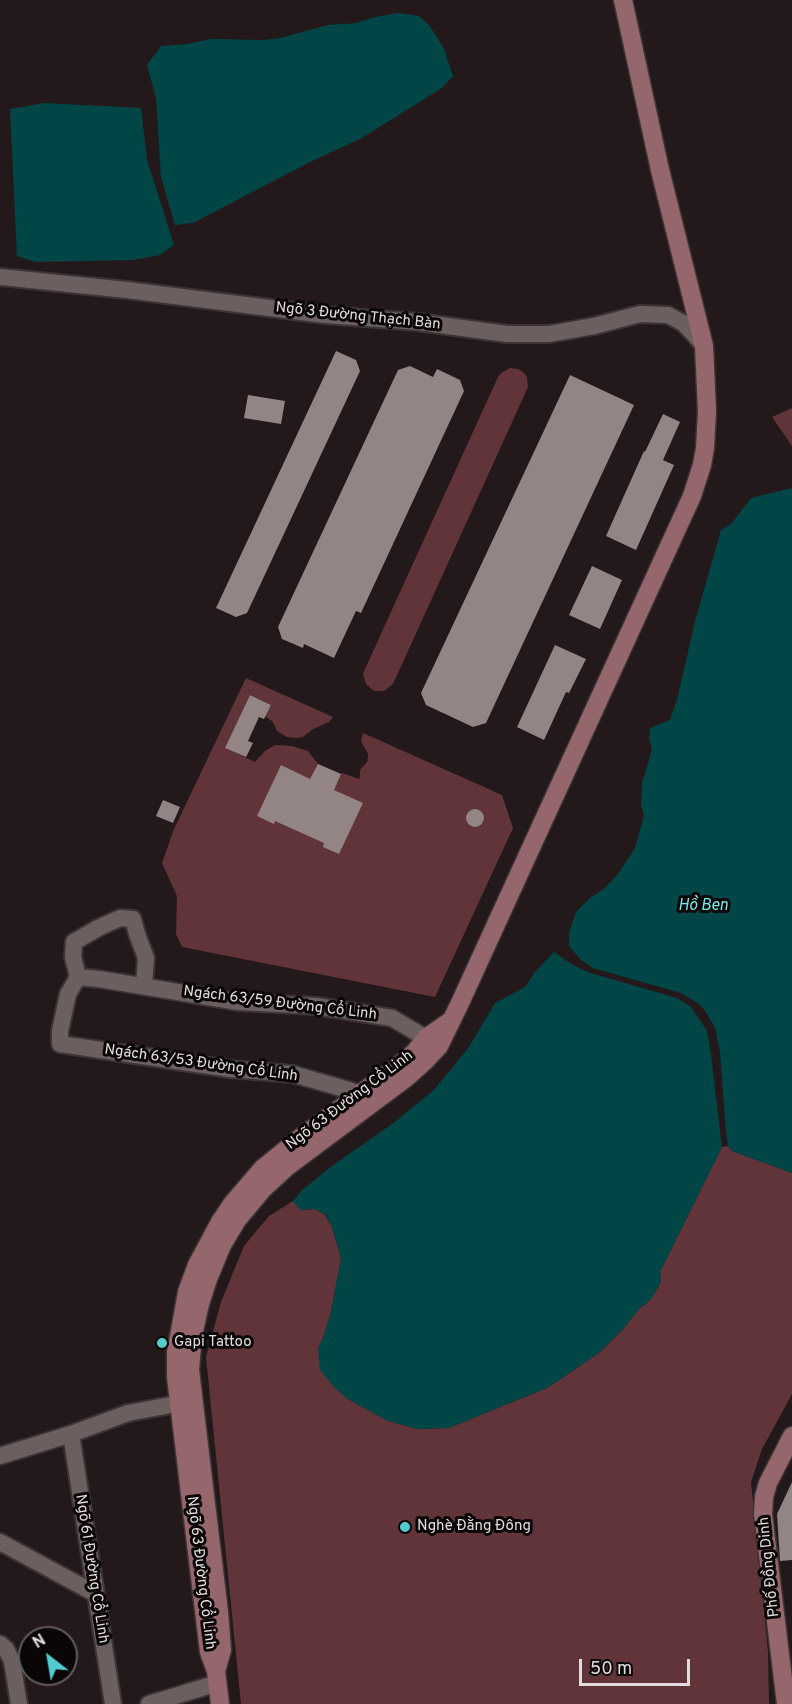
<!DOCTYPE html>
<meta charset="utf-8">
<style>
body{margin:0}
#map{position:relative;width:792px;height:1704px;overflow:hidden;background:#24191a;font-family:Overpass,sans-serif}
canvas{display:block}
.north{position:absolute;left:18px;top:1626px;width:60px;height:60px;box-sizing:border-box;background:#0a0606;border:2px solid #615b5c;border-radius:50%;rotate:329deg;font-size:16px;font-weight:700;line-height:24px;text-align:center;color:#e3dbdc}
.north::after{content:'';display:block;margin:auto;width:21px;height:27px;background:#52cdcf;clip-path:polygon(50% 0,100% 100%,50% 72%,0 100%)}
.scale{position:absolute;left:579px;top:1659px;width:111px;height:27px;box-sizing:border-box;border:3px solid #e3dbdc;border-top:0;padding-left:8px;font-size:18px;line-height:21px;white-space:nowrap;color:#e3dbdc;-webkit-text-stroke:4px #0a0606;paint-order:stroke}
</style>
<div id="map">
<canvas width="792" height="1704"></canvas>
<div class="north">N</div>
<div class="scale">50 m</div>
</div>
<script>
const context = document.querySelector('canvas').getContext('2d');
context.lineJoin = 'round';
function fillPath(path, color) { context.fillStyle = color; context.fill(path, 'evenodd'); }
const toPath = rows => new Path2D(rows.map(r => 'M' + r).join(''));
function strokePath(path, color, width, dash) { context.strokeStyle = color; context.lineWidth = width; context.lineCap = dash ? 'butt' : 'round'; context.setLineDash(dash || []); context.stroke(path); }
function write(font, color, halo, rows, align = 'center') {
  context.font = font + ' Overpass,sans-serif'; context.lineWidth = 6; context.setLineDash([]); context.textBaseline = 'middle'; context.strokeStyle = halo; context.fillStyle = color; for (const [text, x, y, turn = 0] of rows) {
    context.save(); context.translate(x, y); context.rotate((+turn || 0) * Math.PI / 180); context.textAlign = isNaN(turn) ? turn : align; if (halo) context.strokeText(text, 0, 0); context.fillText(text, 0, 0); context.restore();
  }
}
const green = toPath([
 [510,368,518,369,524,373,527,377,528,387,393,684,384,691,374,691,366,684,363,674,365,669,498,377,501,373],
 [792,408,792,446,772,417],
 [246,678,333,717,329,722,313,729,303,737,297,738,287,737,277,731,273,722,265,716,271,705,250,695,226,748,255,762,265,751,275,745,292,746,308,751,318,764,341,774,342,773,359,779,360,776,360,770,367,762,368,758,368,754,361,741,363,733,502,795,513,828,435,997,182,947,176,934,177,896,162,863,174,829],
 [728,1146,732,1151,792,1173,792,1394,762,1449,751,1482,768,1652,769,1704,241,1704,206,1357,221,1302,244,1246,269,1216,293,1201,301,1210,315,1209,325,1215,332,1227,341,1258,331,1312,323,1338,318,1349,346,1398,388,1421,418,1429,449,1428,549,1387,600,1352,623,1329,639,1309,651,1299,661,1282,660,1272,722,1147]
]);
const water = toPath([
 [399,13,419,16,430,26,444,49,453,76,442,88,362,138,308,163,193,223,175,225,161,177,156,98,147,65,161,46,187,44,211,39,264,40,280,38,328,25,357,23,375,17],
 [44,103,141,108,147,160,174,245,160,255,133,260,36,262,17,256,10,109],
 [792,488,792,1173,732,1151,728,1146,726,1132,720,1052,715,1028,704,1009,696,1002,681,993,593,968,581,960,569,946,569,933,576,912,590,898,605,888,618,874,635,848,644,816,641,804,642,783,652,750,649,738,650,728,670,720,677,700,695,621,721,530,731,524,751,498],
 [554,952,571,964,587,972,677,998,691,1007,707,1031,711,1055,722,1147,660,1272,661,1282,651,1299,639,1309,623,1329,600,1352,549,1387,449,1428,418,1429,388,1421,346,1398,334,1387,320,1370,318,1349,323,1338,331,1312,341,1258,332,1227,326,1215,315,1209,301,1210,293,1201,301,1191,332,1166,392,1124,433,1091,469,1047,495,1003,525,987,535,972]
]);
const building = toPath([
 [336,351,356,360,360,371,247,613,236,617,216,608],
 [410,366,433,377,437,369,460,380,464,391,361,613,356,611,334,658,304,644,303,648,282,639,278,627,398,370],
 [570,375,634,405,486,723,473,727,426,705,421,693],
 [248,395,285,401,281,424,244,418],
 [663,414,680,422,663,460,674,465,636,550,606,536,644,451,645,452],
 [592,566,622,580,600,629,569,615],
 [555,645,586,659,569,693,566,692,544,740,517,727],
 [250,695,271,705,264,719,259,717,248,741,253,743,246,757,225,748],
 [318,764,341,774,334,790,363,803,339,854,323,847,324,843,275,821,274,824,257,816,281,765,310,779],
 [163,800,180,807,173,823,156,816],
 '466 818a9 9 0 1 1 18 0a9 9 0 1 1-18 0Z',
 [792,1482,792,1560,780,1561,777,1514]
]);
const street = toPath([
 [0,277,127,290,325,315,418,322,507,334,549,334,594,326,640,314,668,315,683,323,693,333,704,346],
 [78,977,99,979,238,1002,316,1006,392,1018,436,1044],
 [144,986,146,958,137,934,133,919,120,918,98,928,74,942,73,957,78,977,68,994,60,1031,60,1044,230,1069,293,1074,362,1094,368,1100],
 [71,1434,113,1704],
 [0,1456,71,1434,128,1413,192,1401],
 [0,1542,94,1593],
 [0,1644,6,1649,12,1661,19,1704],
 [149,1704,218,1683]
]);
const secondary = toPath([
 [216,1671,222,1650,219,1612,190,1370,193,1335,200,1304,208,1279,222,1245,237,1220,263,1189,288,1166,406,1078,424,1062,439,1046,460,1003,692,496,702,465,705,448,707,411,704,346,660,170,623,0],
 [220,1704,216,1671,209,1652,176,1377,176,1352,180,1331,187,1292,197,1265,220,1222,232,1204,262,1169,300,1138,398,1066,414,1053,426,1038,449,1022],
 [786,1704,763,1514,764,1497,768,1483,792,1436]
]);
const markers = [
 [162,1343,6,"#52cdcf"],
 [405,1527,6,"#52cdcf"]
];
const streetNames = [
 ["Ngõ 3 Đường Thạch Bàn",358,317,6],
 ["Ngách 63/59 Đường Cổ Linh",280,1004,7],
 ["Ngách 63/53 Đường Cổ Linh",201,1064,8],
 ["Ngõ 63 Đường Cổ Linh",350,1101,-37],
 ["Phố Đồng Dinh",770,1567,-96],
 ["Ngõ 61 Đường Cổ Linh",91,1569,81],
 ["Ngõ 63 Đường Cổ Linh",200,1573,83]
];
const poiNames = [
 ["Gapi Tattoo",174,1343],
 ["Nghè Đằng Đông",417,1527]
];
const waterNames = [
 ["Hồ Ben",703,907]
];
fillPath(green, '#613439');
fillPath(water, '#004647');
fillPath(building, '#938586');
strokePath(street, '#3c3435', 20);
strokePath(secondary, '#3c3435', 21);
strokePath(street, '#6c5f60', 16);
strokePath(secondary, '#95666c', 18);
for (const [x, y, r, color] of markers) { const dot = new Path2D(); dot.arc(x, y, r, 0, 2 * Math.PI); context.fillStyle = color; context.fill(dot); strokePath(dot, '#0a0606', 2); }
write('15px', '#e3dbdc', '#0a0606', streetNames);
write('15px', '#e3dbdc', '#0a0606', poiNames, 'left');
write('italic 16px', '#74ebed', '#0a0606', waterNames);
</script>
